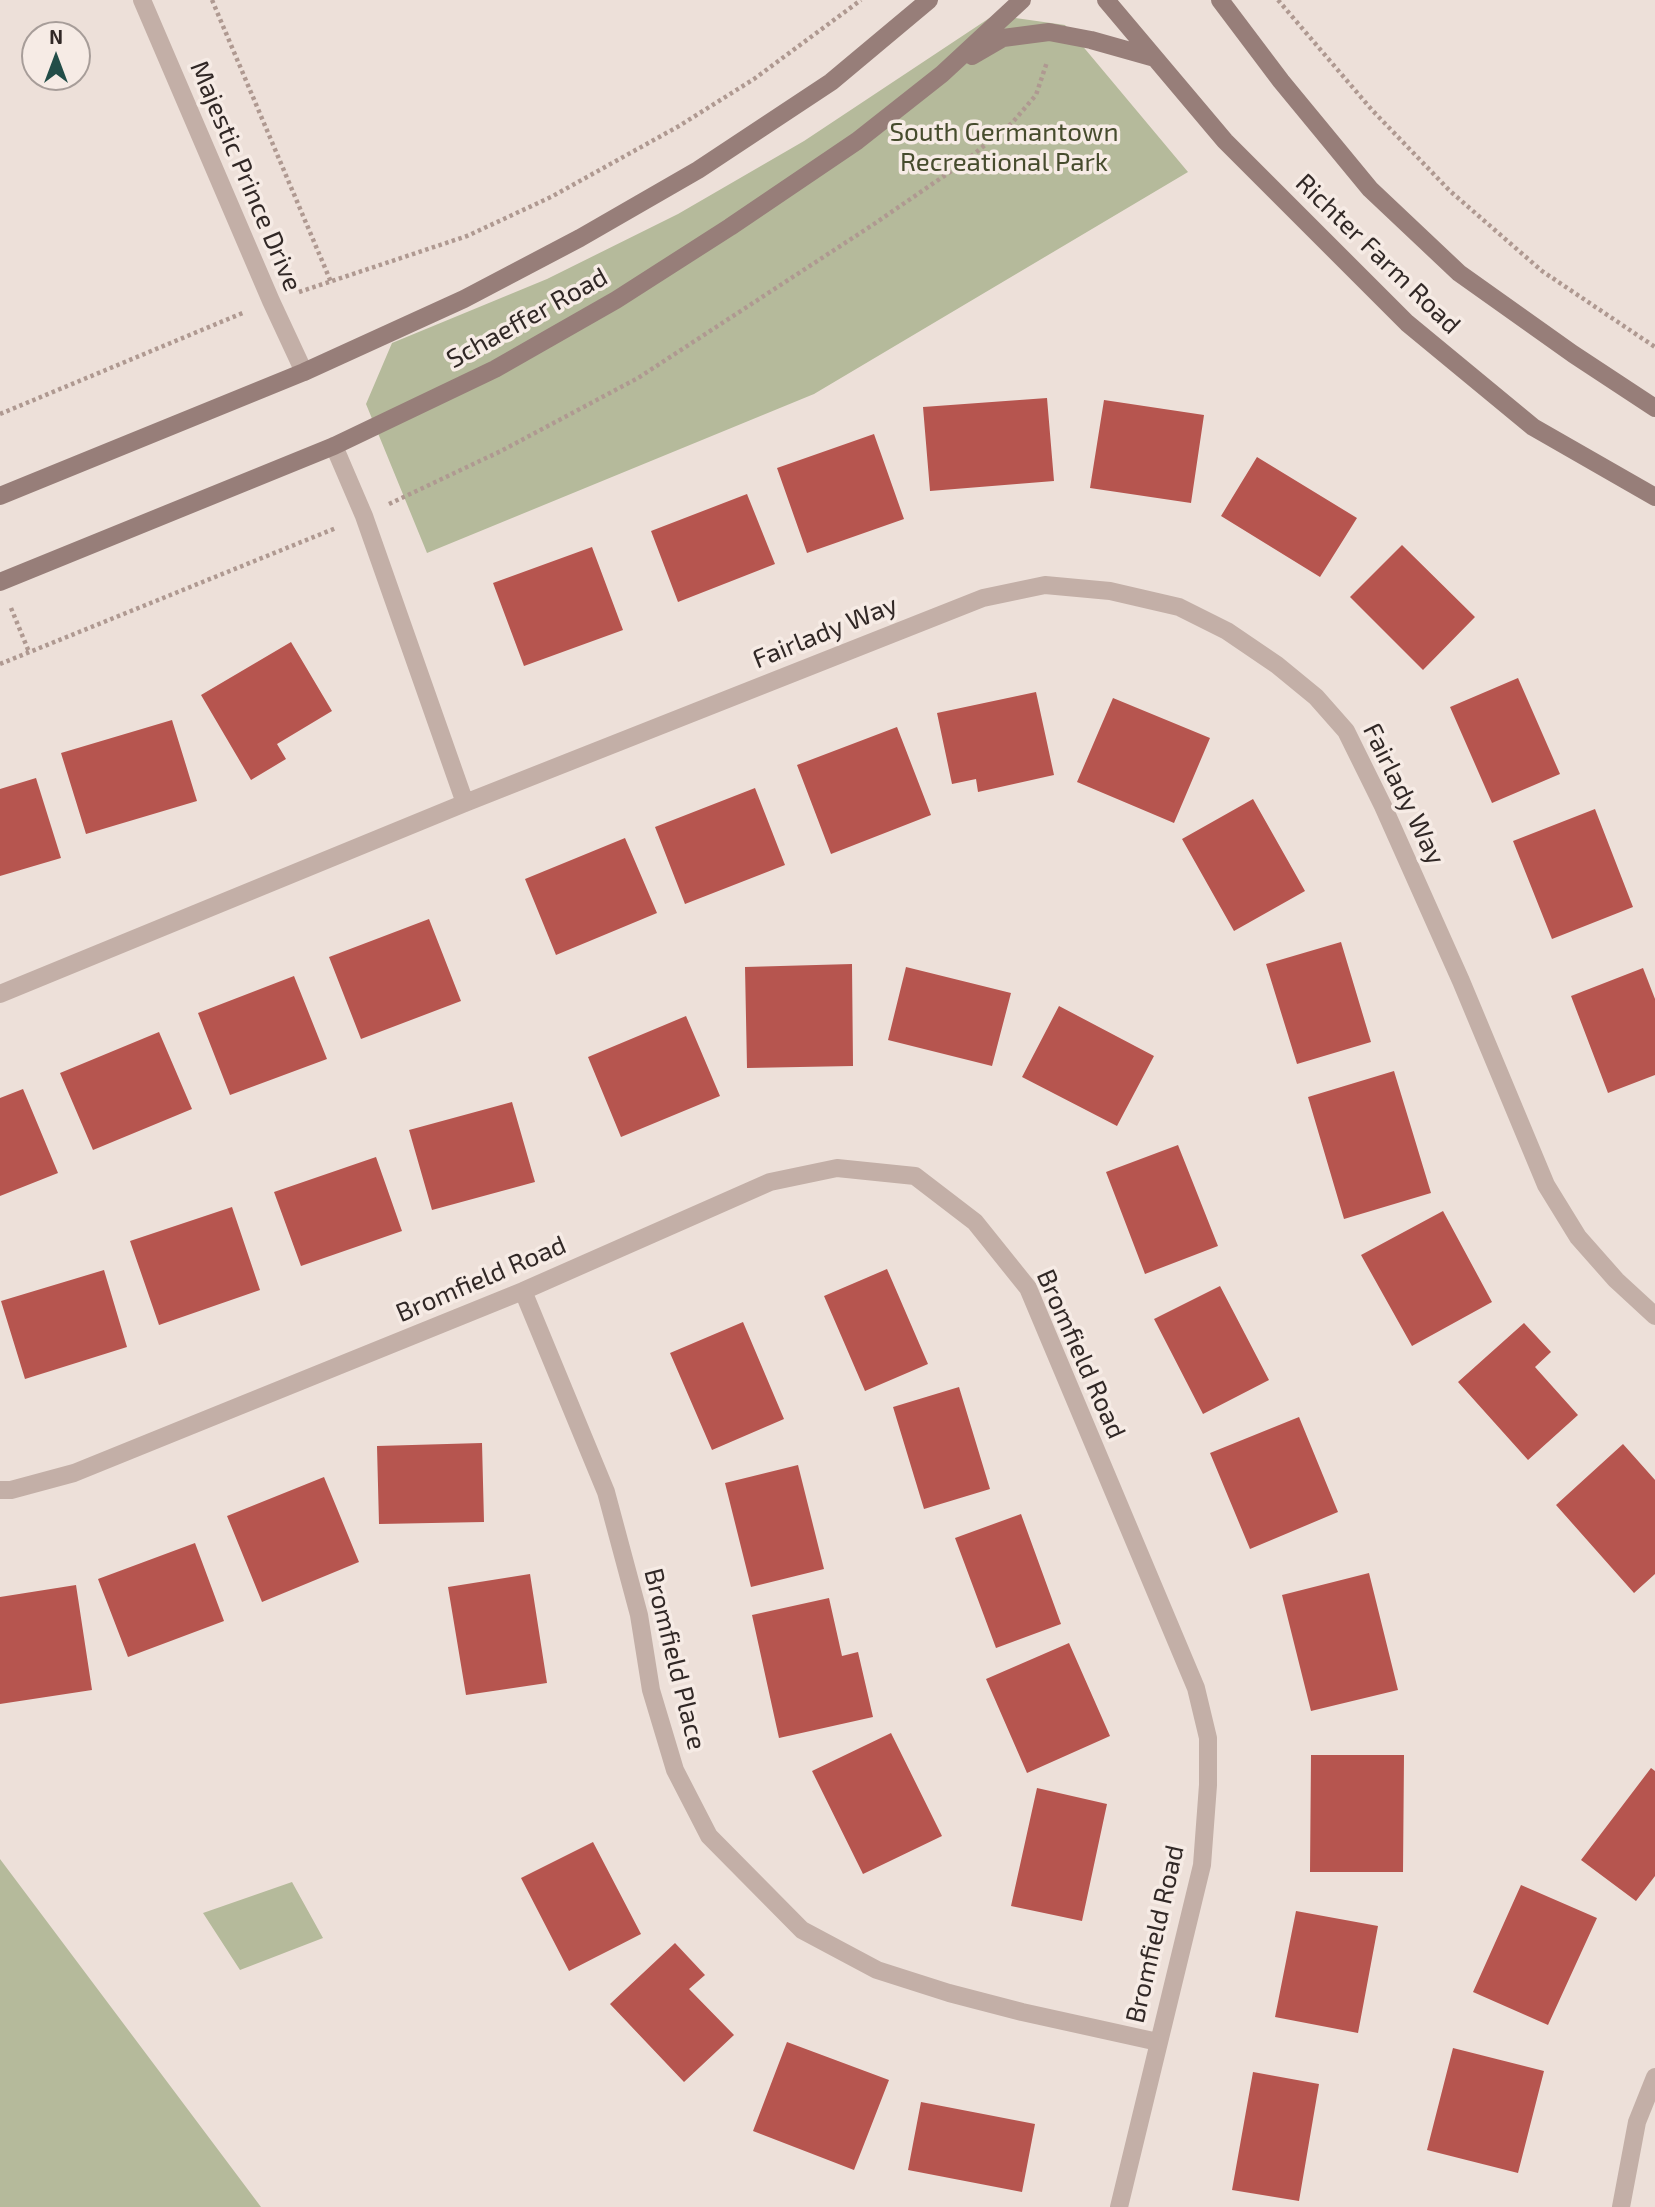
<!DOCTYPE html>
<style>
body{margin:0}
#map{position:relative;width:1655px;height:2207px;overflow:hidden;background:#ede0d9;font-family:"Exo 2",sans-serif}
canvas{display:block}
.north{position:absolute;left:21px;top:21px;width:70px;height:70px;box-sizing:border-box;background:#f6ebe5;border:2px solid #a79d99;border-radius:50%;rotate:0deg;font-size:19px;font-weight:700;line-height:28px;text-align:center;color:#312826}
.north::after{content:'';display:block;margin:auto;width:24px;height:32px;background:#224d48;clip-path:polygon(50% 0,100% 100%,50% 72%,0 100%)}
</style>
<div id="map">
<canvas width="1655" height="2207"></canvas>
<div class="north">N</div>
</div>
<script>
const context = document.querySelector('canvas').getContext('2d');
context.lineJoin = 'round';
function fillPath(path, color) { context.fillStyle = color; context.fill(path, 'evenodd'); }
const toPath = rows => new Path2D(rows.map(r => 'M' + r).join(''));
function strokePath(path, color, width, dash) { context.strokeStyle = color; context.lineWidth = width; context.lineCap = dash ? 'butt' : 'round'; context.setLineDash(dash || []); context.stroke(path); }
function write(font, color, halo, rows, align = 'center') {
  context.font = font + ' "Exo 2",sans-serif'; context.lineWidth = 7; context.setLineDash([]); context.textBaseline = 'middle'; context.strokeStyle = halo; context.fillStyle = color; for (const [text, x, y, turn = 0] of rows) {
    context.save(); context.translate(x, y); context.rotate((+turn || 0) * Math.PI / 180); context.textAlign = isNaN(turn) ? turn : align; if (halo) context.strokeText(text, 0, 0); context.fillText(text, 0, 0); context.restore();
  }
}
const green = toPath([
 [994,15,1065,25,1188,172,814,394,427,553,366,404,392,343,547,279,678,214,804,141],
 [0,1859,261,2207,0,2207],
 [292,1882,323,1938,240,1970,203,1913]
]);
const building = toPath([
 [1047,398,1054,481,930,491,923,407],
 [1104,400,1204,415,1191,503,1090,488],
 [874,434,904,519,807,553,777,468],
 [1257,457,1357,518,1320,577,1221,516],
 [747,494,775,564,678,602,651,531],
 [1402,545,1475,617,1423,670,1350,597],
 [592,547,623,630,524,666,493,583],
 [291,642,332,711,277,744,286,759,251,780,201,695],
 [1518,678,1560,774,1492,803,1450,707],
 [1036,692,1054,775,978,792,976,779,952,784,937,713],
 [1113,698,1210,738,1174,823,1077,782],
 [172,720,197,801,86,834,61,753],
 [897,727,931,815,831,854,797,765],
 [36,778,61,858,0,876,0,789],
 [755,788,785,865,685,904,655,827],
 [1253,799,1305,891,1234,931,1182,839],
 [1595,809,1633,907,1552,939,1513,841],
 [625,838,657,913,556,955,525,879],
 [429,919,461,1001,361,1039,329,957],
 [1341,942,1371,1042,1297,1064,1266,964],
 [852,964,853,1066,747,1068,745,967],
 [906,967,1011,993,992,1066,888,1040],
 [1643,968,1655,999,1655,1075,1608,1093,1571,996],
 [294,976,327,1059,230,1095,198,1013],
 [1059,1006,1154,1056,1117,1126,1022,1077],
 [686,1016,720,1096,621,1137,588,1057],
 [159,1032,192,1109,93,1150,60,1073],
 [1394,1071,1431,1193,1344,1219,1308,1097],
 [23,1089,58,1173,0,1196,0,1098],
 [512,1102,535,1182,432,1210,409,1130],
 [1178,1145,1218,1246,1145,1274,1106,1172],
 [376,1157,402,1231,301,1266,274,1192],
 [232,1207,260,1290,159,1325,130,1241],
 [1443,1211,1492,1302,1412,1346,1361,1255],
 [887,1269,928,1364,865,1391,824,1296],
 [104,1270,127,1347,25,1379,1,1301],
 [1220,1286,1269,1380,1203,1414,1154,1319],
 [743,1322,784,1419,712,1450,670,1353],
 [1524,1323,1551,1352,1535,1367,1578,1415,1528,1460,1458,1382],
 [959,1387,990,1489,924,1509,893,1407],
 [1299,1417,1338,1512,1250,1549,1210,1453],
 [482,1443,484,1522,379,1524,377,1446],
 [1623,1444,1655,1480,1655,1574,1634,1593,1556,1505],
 [798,1465,824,1569,751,1587,725,1483],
 [324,1477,359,1562,262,1602,227,1516],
 [1021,1514,1061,1624,996,1648,955,1538],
 [195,1543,224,1621,128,1657,98,1579],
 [1369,1573,1398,1690,1311,1711,1282,1595],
 [530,1574,547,1683,466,1695,448,1587],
 [76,1585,92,1690,0,1704,0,1597],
 [829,1598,842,1656,858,1652,873,1717,779,1738,752,1615],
 [1069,1643,1110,1736,1027,1773,986,1679],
 [891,1733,942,1836,863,1874,812,1771],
 [1311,1755,1404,1755,1403,1872,1310,1872],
 [1651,1768,1655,1771,1655,1876,1636,1901,1581,1860],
 [1037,1788,1107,1804,1082,1921,1011,1906],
 [593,1842,641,1934,569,1971,521,1878],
 [1521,1885,1597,1918,1548,2025,1473,1992],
 [1296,1911,1378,1926,1358,2033,1275,2017],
 [675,1943,705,1975,689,1989,734,2035,684,2082,610,2004],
 [787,2042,889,2080,854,2170,753,2131],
 [1453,2048,1544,2071,1518,2173,1427,2150],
 [1253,2072,1319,2084,1299,2201,1232,2190],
 [921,2102,1035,2124,1022,2192,908,2170]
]);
const path = toPath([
 [212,0,331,282],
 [1278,0,1372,110,1450,191,1542,271,1655,347],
 [299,292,467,236,551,197,679,126,754,79,861,0],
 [0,414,245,312],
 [389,504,501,451,638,378,871,226,963,163,1012,123,1036,95,1047,62],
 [11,608,29,652],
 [0,664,336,528]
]);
const street = toPath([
 [142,0,271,301,304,372],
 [334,446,364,516,465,803],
 [0,994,465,803,983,598,1045,585,1110,591,1179,607,1227,631,1277,665,1316,697,1346,731,1383,806,1461,981,1546,1185,1578,1237,1616,1280,1655,1316],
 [523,1291,606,1492,639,1615,651,1690,675,1770,709,1836,802,1930,877,1970,949,1993,1022,2012,1158,2042],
 [0,1490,11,1490,74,1473,523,1291,770,1182,837,1168,915,1176,975,1222,1028,1288,1196,1688,1208,1738,1208,1785,1202,1865,1119,2207],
 [1621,2207,1637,2122,1655,2077]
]);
const secondary = toPath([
 [1106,0,1225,141,1407,323,1533,427,1655,497],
 [1220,0,1281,81,1370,189,1459,273,1573,354,1655,408],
 [972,56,1003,38,1049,32,1091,40,1155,58],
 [0,496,304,372,464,299,580,238,698,170,831,82,929,0],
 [0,582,334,446,495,369,616,300,730,227,857,141,942,74,1022,0]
]);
const parkNames = [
 ["South Germantown",1004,132],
 ["Recreational Park",1004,162]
];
const streetNames = [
 ["Majestic Prince Drive",246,176,67],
 ["Richter Farm Road",1378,254,44],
 ["Schaeffer Road",527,318,-29],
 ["Fairlady Way",825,632,-22],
 ["Fairlady Way",1404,794,64],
 ["Bromfield Road",481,1279,-23],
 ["Bromfield Road",1081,1354,66],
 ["Bromfield Place",675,1659,76],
 ["Bromfield Road",1155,1934,-77]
];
fillPath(green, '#b5ba9b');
fillPath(building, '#b6554f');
strokePath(path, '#af9991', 4.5, [3.5, 3.5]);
strokePath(street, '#c3afa7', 18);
strokePath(secondary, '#977e79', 18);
write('26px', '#464c2d', '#f6ebe5', parkNames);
write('26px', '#312826', '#f6ebe5', streetNames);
</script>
